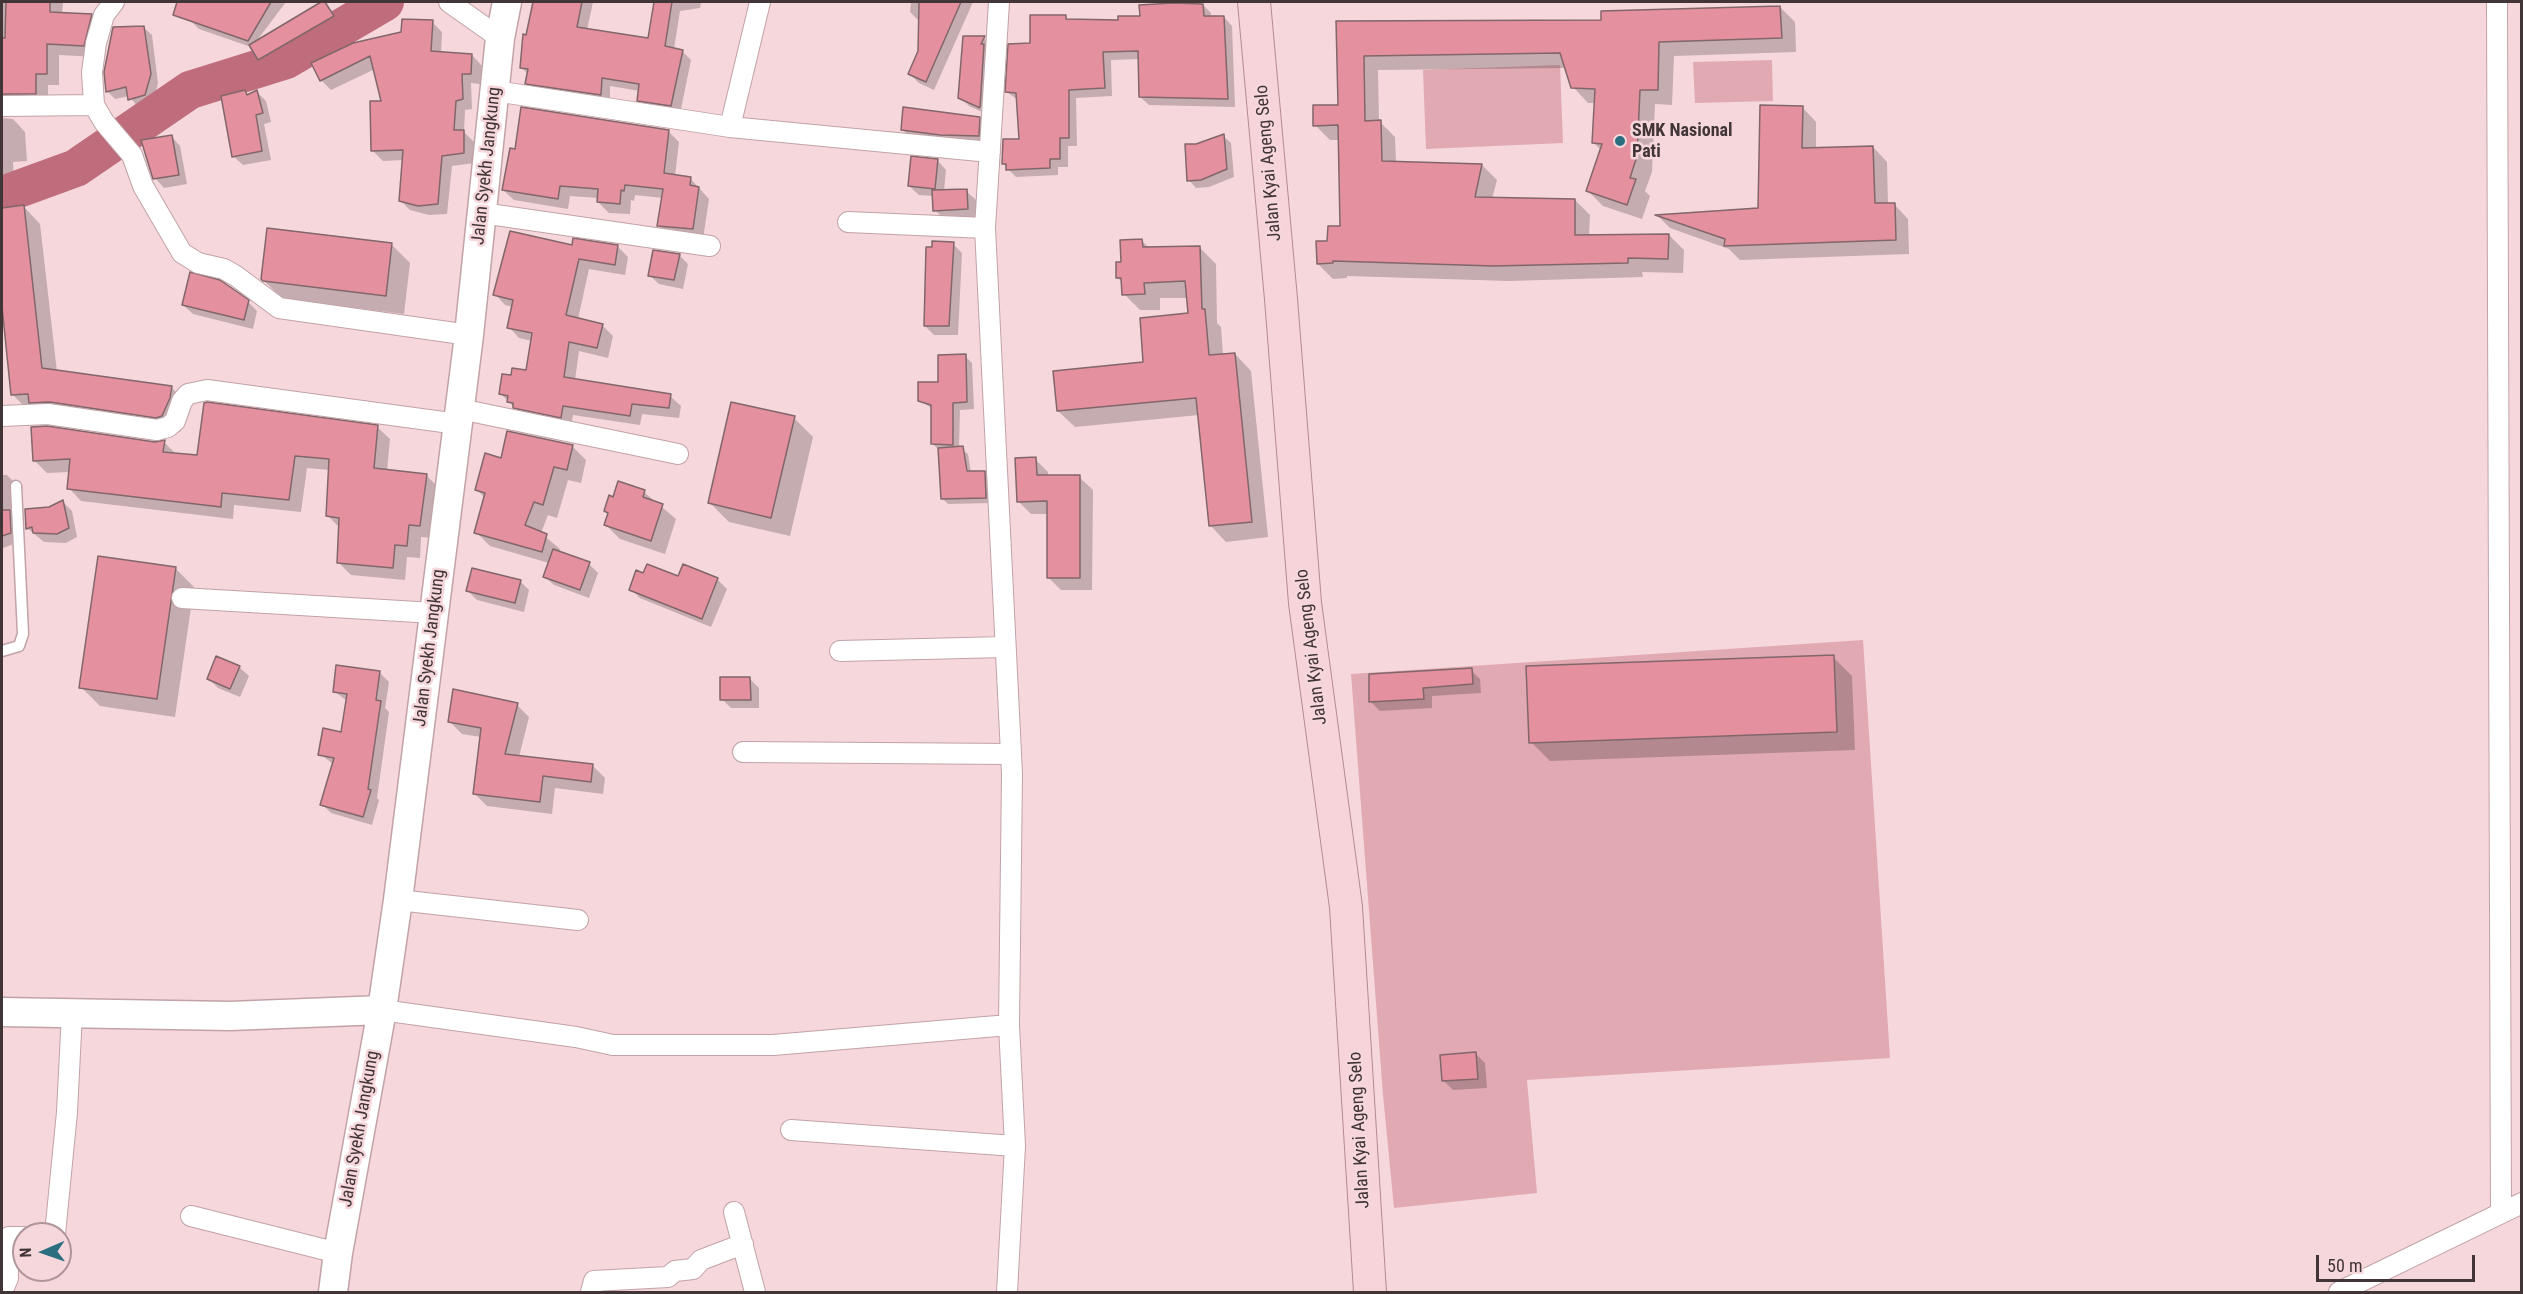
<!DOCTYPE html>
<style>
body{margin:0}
#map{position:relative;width:2523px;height:1294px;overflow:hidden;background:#f6d7dc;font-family:"Roboto Condensed",sans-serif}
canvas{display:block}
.frame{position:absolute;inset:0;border:3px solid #413537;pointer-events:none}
.north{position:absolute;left:12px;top:1222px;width:60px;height:60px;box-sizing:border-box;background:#f6d7dc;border:2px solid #ae969a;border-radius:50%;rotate:268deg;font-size:16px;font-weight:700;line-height:24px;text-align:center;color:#413537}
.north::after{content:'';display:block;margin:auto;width:21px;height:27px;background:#2a6e7f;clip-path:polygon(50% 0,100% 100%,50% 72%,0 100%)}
.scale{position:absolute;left:2316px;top:1255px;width:159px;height:27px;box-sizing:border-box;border:3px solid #413537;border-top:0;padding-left:8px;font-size:18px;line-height:21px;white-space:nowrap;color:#413537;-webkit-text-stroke:4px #f6d7dc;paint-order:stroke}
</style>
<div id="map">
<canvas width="2523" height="1294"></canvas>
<div class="frame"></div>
<div class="north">N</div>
<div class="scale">50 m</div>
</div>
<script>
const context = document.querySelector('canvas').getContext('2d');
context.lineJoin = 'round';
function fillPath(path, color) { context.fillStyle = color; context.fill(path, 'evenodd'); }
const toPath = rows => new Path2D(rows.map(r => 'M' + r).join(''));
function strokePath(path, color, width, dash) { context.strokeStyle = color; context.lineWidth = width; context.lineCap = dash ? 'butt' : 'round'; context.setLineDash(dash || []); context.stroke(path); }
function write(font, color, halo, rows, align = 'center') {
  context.font = font + ' "Roboto Condensed",sans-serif'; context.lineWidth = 5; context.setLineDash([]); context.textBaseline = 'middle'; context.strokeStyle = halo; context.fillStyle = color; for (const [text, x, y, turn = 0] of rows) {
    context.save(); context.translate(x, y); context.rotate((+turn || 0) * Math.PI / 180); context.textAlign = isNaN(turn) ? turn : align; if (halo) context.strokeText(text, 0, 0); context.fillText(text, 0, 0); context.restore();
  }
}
const green = toPath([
 [1772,60,1773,101,1695,103,1693,62],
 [1560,65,1563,143,1426,149,1423,70],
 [1863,640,1890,1058,1527,1080,1537,1193,1394,1208,1383,1095,1351,674]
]);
const shadow = toPath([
 [2,2,63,2,62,14,91,15,103,27,96,57,59,55,59,85,48,85,48,105,3,113,2,118,13,119,25,132,27,161,13,162,14,186,2,187],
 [191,2,286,2,255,43,324,2,342,26,268,68,251,47,199,29,190,20],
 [534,2,593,2,587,30,649,40,658,2,701,2,700,8,680,11,674,49,682,51,691,60,680,114,648,109,639,100,640,91,610,86,610,103,536,92,527,83,528,74,522,68],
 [911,2,973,2,934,90,919,83,910,74,920,51,919,21,910,12],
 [1203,5,1211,13,1211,17,1224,17,1232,26,1235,107,1149,105,1140,97,1139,59,1111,60,1112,96,1076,98,1077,146,1068,146,1068,167,1058,167,1058,175,1016,177,1008,169,1003,163,1021,140,1018,100,1007,92,1031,45,1065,17,1069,21,1120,22],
 [1780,7,1795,22,1796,52,1674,56,1672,105,1655,104,1652,172,1645,191,1650,196,1642,219,1603,206,1588,191,1601,150,1594,143,1596,103,1588,103,1573,87,1567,68,1378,70,1379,121,1395,137,1396,163,1482,165,1497,180,1492,199,1575,200,1590,215,1589,236,1669,235,1684,250,1683,273,1642,272,1643,277,1509,281,1347,276,1347,278,1333,279,1318,264,1329,242,1341,228,1340,140,1330,140,1315,125,1339,106,1337,22,1602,22],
 [432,22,442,32,441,53,472,55,482,66,480,84,471,83,472,109,465,110,464,132,474,142,474,163,452,166,447,214,429,215,410,210,400,200,404,160,383,161,372,150,383,103,375,69,331,90,321,80,403,33],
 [143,27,152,35,158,83,153,103,138,107,129,96,115,99,107,91],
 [964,37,984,38,993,46,989,115,969,106,960,97],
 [967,100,988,110,987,112,967,103],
 [244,92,248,96,257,92,266,101,271,122,264,124,271,160,243,165,233,156],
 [1802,107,1816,122,1816,149,1873,147,1887,162,1888,205,1894,204,1908,219,1909,254,1740,260,1729,249,1670,228,1658,216,1760,210],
 [979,118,985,124,984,142,908,135,902,129],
 [668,131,679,142,675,176,690,178,709,199,703,239,670,236,659,226,663,198,635,195,634,201,631,200,630,214,609,213,598,202,598,198,570,196,568,209,514,200,503,190],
 [171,136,180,146,187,184,164,188,155,178],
 [1223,136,1231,143,1234,177,1209,187,1196,188,1189,180,1196,145],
 [937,160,946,170,944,191,966,191,976,200,976,218,944,219,935,210,934,196,919,195,909,186],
 [24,207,40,224,57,372,171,387,188,404,181,431,174,434,30,412,13,395,2,294,2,209],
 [1142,241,1150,249,1199,247,1216,264,1217,323,1221,327,1223,355,1235,354,1251,371,1268,537,1226,542,1210,525,1199,415,1075,427,1058,411,1145,363,1190,315,1188,298,1160,298,1160,310,1140,310,1124,294,1123,283,1118,278,1122,263],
 [391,244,410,263,404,314,283,299,262,279],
 [953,244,962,253,958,335,934,335,925,326,934,248],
 [573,246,617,246,628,257,625,275,589,269,578,319,602,325,613,336,608,358,579,351,575,380,670,396,681,406,679,418,642,414,640,425,573,415,571,427,525,418,500,393,512,377,527,372,532,341,519,338,509,327,513,307,505,305,495,294],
 [679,255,688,264,683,289,659,284,649,275],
 [248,302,257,311,253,329,193,314,183,305],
 [965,356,972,363,974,409,960,410,959,448,968,454,971,473,984,473,990,478,991,503,948,504,942,498,940,451,933,444,933,409,919,400,940,384],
 [794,418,813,437,790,536,729,522,710,503],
 [377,427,390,439,387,471,426,475,439,488,433,538,421,537,420,558,407,557,405,580,351,575,338,562,340,528,328,516,330,470,307,468,301,512,234,505,233,519,81,501,69,488,70,472,47,473,35,461,164,442,176,454,199,457],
 [572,446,586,460,581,483,568,480,557,518,548,515,541,533,560,549,559,553,589,564,598,573,589,598,554,585,544,576,549,563,490,546,476,532,485,498,477,490,503,460],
 [1035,459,1048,472,1048,477,1079,477,1093,490,1092,590,1061,590,1048,577,1049,514,1031,514,1018,501],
 [2,475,7,475,16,484,19,542,3,548],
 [644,492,676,519,665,554,620,539,606,525,609,514,606,511,614,499],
 [63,502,72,511,77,537,66,543,44,542,27,528,49,508],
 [175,568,194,587,175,717,100,706,81,687],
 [644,575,717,579,727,589,711,627,640,598,631,589],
 [520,581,529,590,524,612,477,600,468,591],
 [1833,657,1852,676,1855,750,1550,761,1531,742],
 [239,667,249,676,240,697,218,688,209,679],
 [1471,670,1480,679,1481,693,1432,696,1432,708,1380,711,1371,702],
 [380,673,389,682,385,708,389,712,377,798,379,800,372,825,331,813,322,804,333,764,320,754,342,733,347,701,334,691],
 [750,679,759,688,759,708,731,708,722,699],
 [517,705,529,717,519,757,592,765,605,778,603,794,555,788,552,814,487,806,475,794,481,737,462,734,449,721],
 [1476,1054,1485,1063,1487,1088,1453,1090,1444,1081]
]);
const river = toPath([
 [2,199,13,191,76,168,190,90,286,60,385,2]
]);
const building = toPath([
 [6,2,50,2,50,12,92,14,84,46,47,44,47,74,36,74,36,94,2,94,2,38,5,38,6,2],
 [177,2,271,2,248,41,173,15,177,2],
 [321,2,325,2,334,16,258,60,249,45,321,2],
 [533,2,582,2,577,27,648,38,654,2,672,2,665,46,683,50,671,106,637,101,639,84,602,78,601,95,525,84,528,69,520,68,523,34,526,35,533,2],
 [919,2,961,2,926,82,908,74,918,51,919,2],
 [1173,3,1203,4,1204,16,1224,16,1228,99,1139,97,1138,51,1103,52,1105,88,1069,90,1069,138,1060,138,1060,159,1050,159,1050,168,1006,170,1006,164,1002,164,1003,139,1019,139,1016,93,1005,92,1008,44,1030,43,1030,15,1066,15,1066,19,1118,20,1118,16,1140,16,1139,5,1173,3],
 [1780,6,1782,38,1659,42,1658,90,1640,90,1637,156,1630,178,1636,179,1627,205,1586,191,1602,144,1592,143,1595,89,1571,88,1560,53,1364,56,1365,121,1381,120,1382,161,1482,164,1475,197,1575,199,1575,235,1669,234,1668,259,1628,258,1628,263,1493,266,1333,261,1333,263,1317,264,1316,241,1327,241,1328,226,1340,226,1338,125,1313,126,1313,105,1338,105,1336,21,1601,20,1601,11,1780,6],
 [402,19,433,20,431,51,472,54,471,74,462,74,463,99,456,101,454,130,464,130,464,153,442,156,438,204,418,206,399,201,403,150,371,151,370,101,381,101,370,56,320,81,311,63,353,43,401,32,402,19],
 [144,26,151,74,145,95,128,100,126,87,106,92,104,72,113,27,144,26],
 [963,36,985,36,981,44,984,44,980,108,958,98,963,36],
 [245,90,247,95,257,90,263,113,256,115,262,151,232,157,221,96,245,90],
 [1760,105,1803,106,1802,148,1873,146,1875,203,1895,203,1896,240,1724,246,1725,239,1655,215,1758,208,1760,105],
 [521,107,669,130,664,173,691,177,690,185,699,187,693,229,657,226,663,189,625,185,624,191,621,190,620,204,597,202,598,189,560,186,558,199,502,190,510,148,515,149,521,107],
 [903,107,980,117,979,136,940,135,901,130,903,107],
 [1224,134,1227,169,1201,180,1187,181,1185,144,1196,144,1224,134],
 [172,135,179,175,153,179,141,140,172,135],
 [911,156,938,159,935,189,908,186,911,156],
 [967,189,968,209,933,211,932,190,967,189],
 [24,205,42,368,172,386,170,398,162,416,156,418,50,402,29,403,28,394,11,395,2,307,2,208,24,205],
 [267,228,392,243,386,296,263,281,261,279,267,228],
 [510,231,572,245,573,238,618,245,615,265,579,259,566,315,603,324,597,348,569,342,564,377,671,394,669,408,632,404,630,416,563,406,561,418,513,408,513,403,507,402,508,396,499,394,502,374,511,375,512,368,526,370,532,333,507,328,513,300,493,295,510,231],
 [1142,239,1143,247,1200,246,1202,309,1205,309,1209,355,1235,353,1252,522,1209,526,1196,398,1057,411,1053,371,1143,362,1140,318,1188,313,1185,281,1144,283,1145,294,1122,295,1121,278,1116,278,1116,262,1121,262,1120,240,1142,239],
 [932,241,954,242,949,326,924,326,926,247,932,247,932,241],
 [653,250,680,254,674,280,648,276,653,250],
 [190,272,220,280,249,300,244,320,182,305,190,272],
 [966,354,967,402,953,403,953,445,931,444,931,405,918,401,918,382,938,382,938,355,966,354],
 [207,402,378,425,374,468,427,474,420,526,409,525,407,546,395,545,393,568,337,563,339,518,326,516,329,459,295,456,289,500,222,493,221,507,67,489,70,459,33,461,31,427,47,426,155,442,165,440,163,452,197,455,204,403,207,402],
 [731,402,795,416,771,518,708,503,731,402],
 [507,431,573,445,567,470,554,467,543,505,534,502,525,525,547,534,542,552,474,533,485,493,475,490,485,453,501,458,507,431],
 [963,446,967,471,985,471,986,498,941,499,938,448,963,446],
 [1036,457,1037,475,1080,475,1080,578,1047,578,1047,501,1017,502,1015,458,1036,457],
 [618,481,645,490,643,497,663,504,651,541,604,525,608,513,604,511,609,495,613,497,618,481],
 [63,500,69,528,57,534,33,533,32,527,26,529,25,509,49,507,63,500],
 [2,510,10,510,11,533,2,536,2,510],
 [553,549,590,562,580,590,543,577,553,549],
 [98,556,176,567,157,699,79,688,98,556],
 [647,564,678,576,683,564,718,578,702,619,629,590,636,570,643,573,647,564],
 [472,568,521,580,515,603,466,591,472,568],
 [1834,655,1837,732,1529,743,1526,666,1834,655],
 [216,656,240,666,230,689,207,679,216,656],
 [336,665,380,671,376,700,381,701,368,789,371,790,363,817,320,805,334,758,318,755,323,728,341,732,347,694,333,692,336,665],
 [1472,668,1473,684,1423,688,1424,699,1369,702,1369,674,1472,668],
 [720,677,750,677,751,700,720,700,720,677],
 [453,689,518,703,505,754,593,764,591,782,543,776,540,802,473,794,481,728,448,722,453,689],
 [1476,1052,1478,1079,1442,1081,1440,1055,1476,1052]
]);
const lane = toPath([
 [2,651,19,646,23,634,16,486]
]);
const street = toPath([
 [114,2,104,15,96,43,92,72,94,105,104,122,132,155,143,186,182,253,198,263,224,269,236,276,279,308,469,335],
 [449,2,500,38],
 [999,2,985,228,1012,774,1009,1025,1015,1146,1007,1292],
 [2497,2,2501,1213],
 [495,91,730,127,760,2],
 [2,106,94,105],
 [730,127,990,152],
 [482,213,710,246],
 [848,222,985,228],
 [460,409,678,454],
 [2,416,48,414,157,430,168,427,175,421,182,401,188,394,207,390,458,424],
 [182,598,434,613],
 [840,651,1005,647],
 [743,752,1010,754],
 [398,900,578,920],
 [382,1010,576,1037,613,1045,773,1045,1009,1025],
 [791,1130,1015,1146],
 [734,1212,755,1292],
 [191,1216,338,1253],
 [55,1234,67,1112,72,1013],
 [2,1241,9,1237,24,1237],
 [2,1242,6,1248,8,1259,8,1278,2,1292],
 [591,1292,594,1281,668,1277,675,1271,693,1269,701,1260,743,1244],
 [2339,1292,2522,1203]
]);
const secondary = toPath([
 [2,1012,230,1016,382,1010],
 [333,1292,338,1253,382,1010,398,900,469,335,500,38,507,2]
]);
const primary = toPath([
 [1254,2,1281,299,1305,603,1346,907,1370,1292]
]);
const markers = [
 [1620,141,6,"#2a6e7f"]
];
const poiNames = [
 ["SMK Nasional",1632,131],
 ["Pati",1632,152]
];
const streetNames = [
 ["Jalan Kyai Ageng Selo",1269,163,-95],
 ["Jalan Syekh Jangkung",487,166,-84],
 ["Jalan Kyai Ageng Selo",1312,647,-97],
 ["Jalan Syekh Jangkung",430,648,-83],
 ["Jalan Syekh Jangkung",360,1129,-80],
 ["Jalan Kyai Ageng Selo",1360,1130,-93]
];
fillPath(green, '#e1aab3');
fillPath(shadow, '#0003');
strokePath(river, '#bf6d7d', 38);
fillPath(building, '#e5909f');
strokePath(building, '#81666a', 1.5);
strokePath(lane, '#c1a3a7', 13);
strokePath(street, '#c1a3a7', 22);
strokePath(secondary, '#c1a3a7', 31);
strokePath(primary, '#b38a90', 34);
strokePath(lane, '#fff', 10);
strokePath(street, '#fff', 20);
strokePath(secondary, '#fff', 28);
strokePath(primary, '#f6d4d9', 32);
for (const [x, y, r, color] of markers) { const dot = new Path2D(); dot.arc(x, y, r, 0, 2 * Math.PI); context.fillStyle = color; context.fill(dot); strokePath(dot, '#f6d7dc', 2); }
write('bold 18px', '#413537', '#f6d7dc', poiNames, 'left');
write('18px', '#413537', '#f6d7dc', streetNames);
</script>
